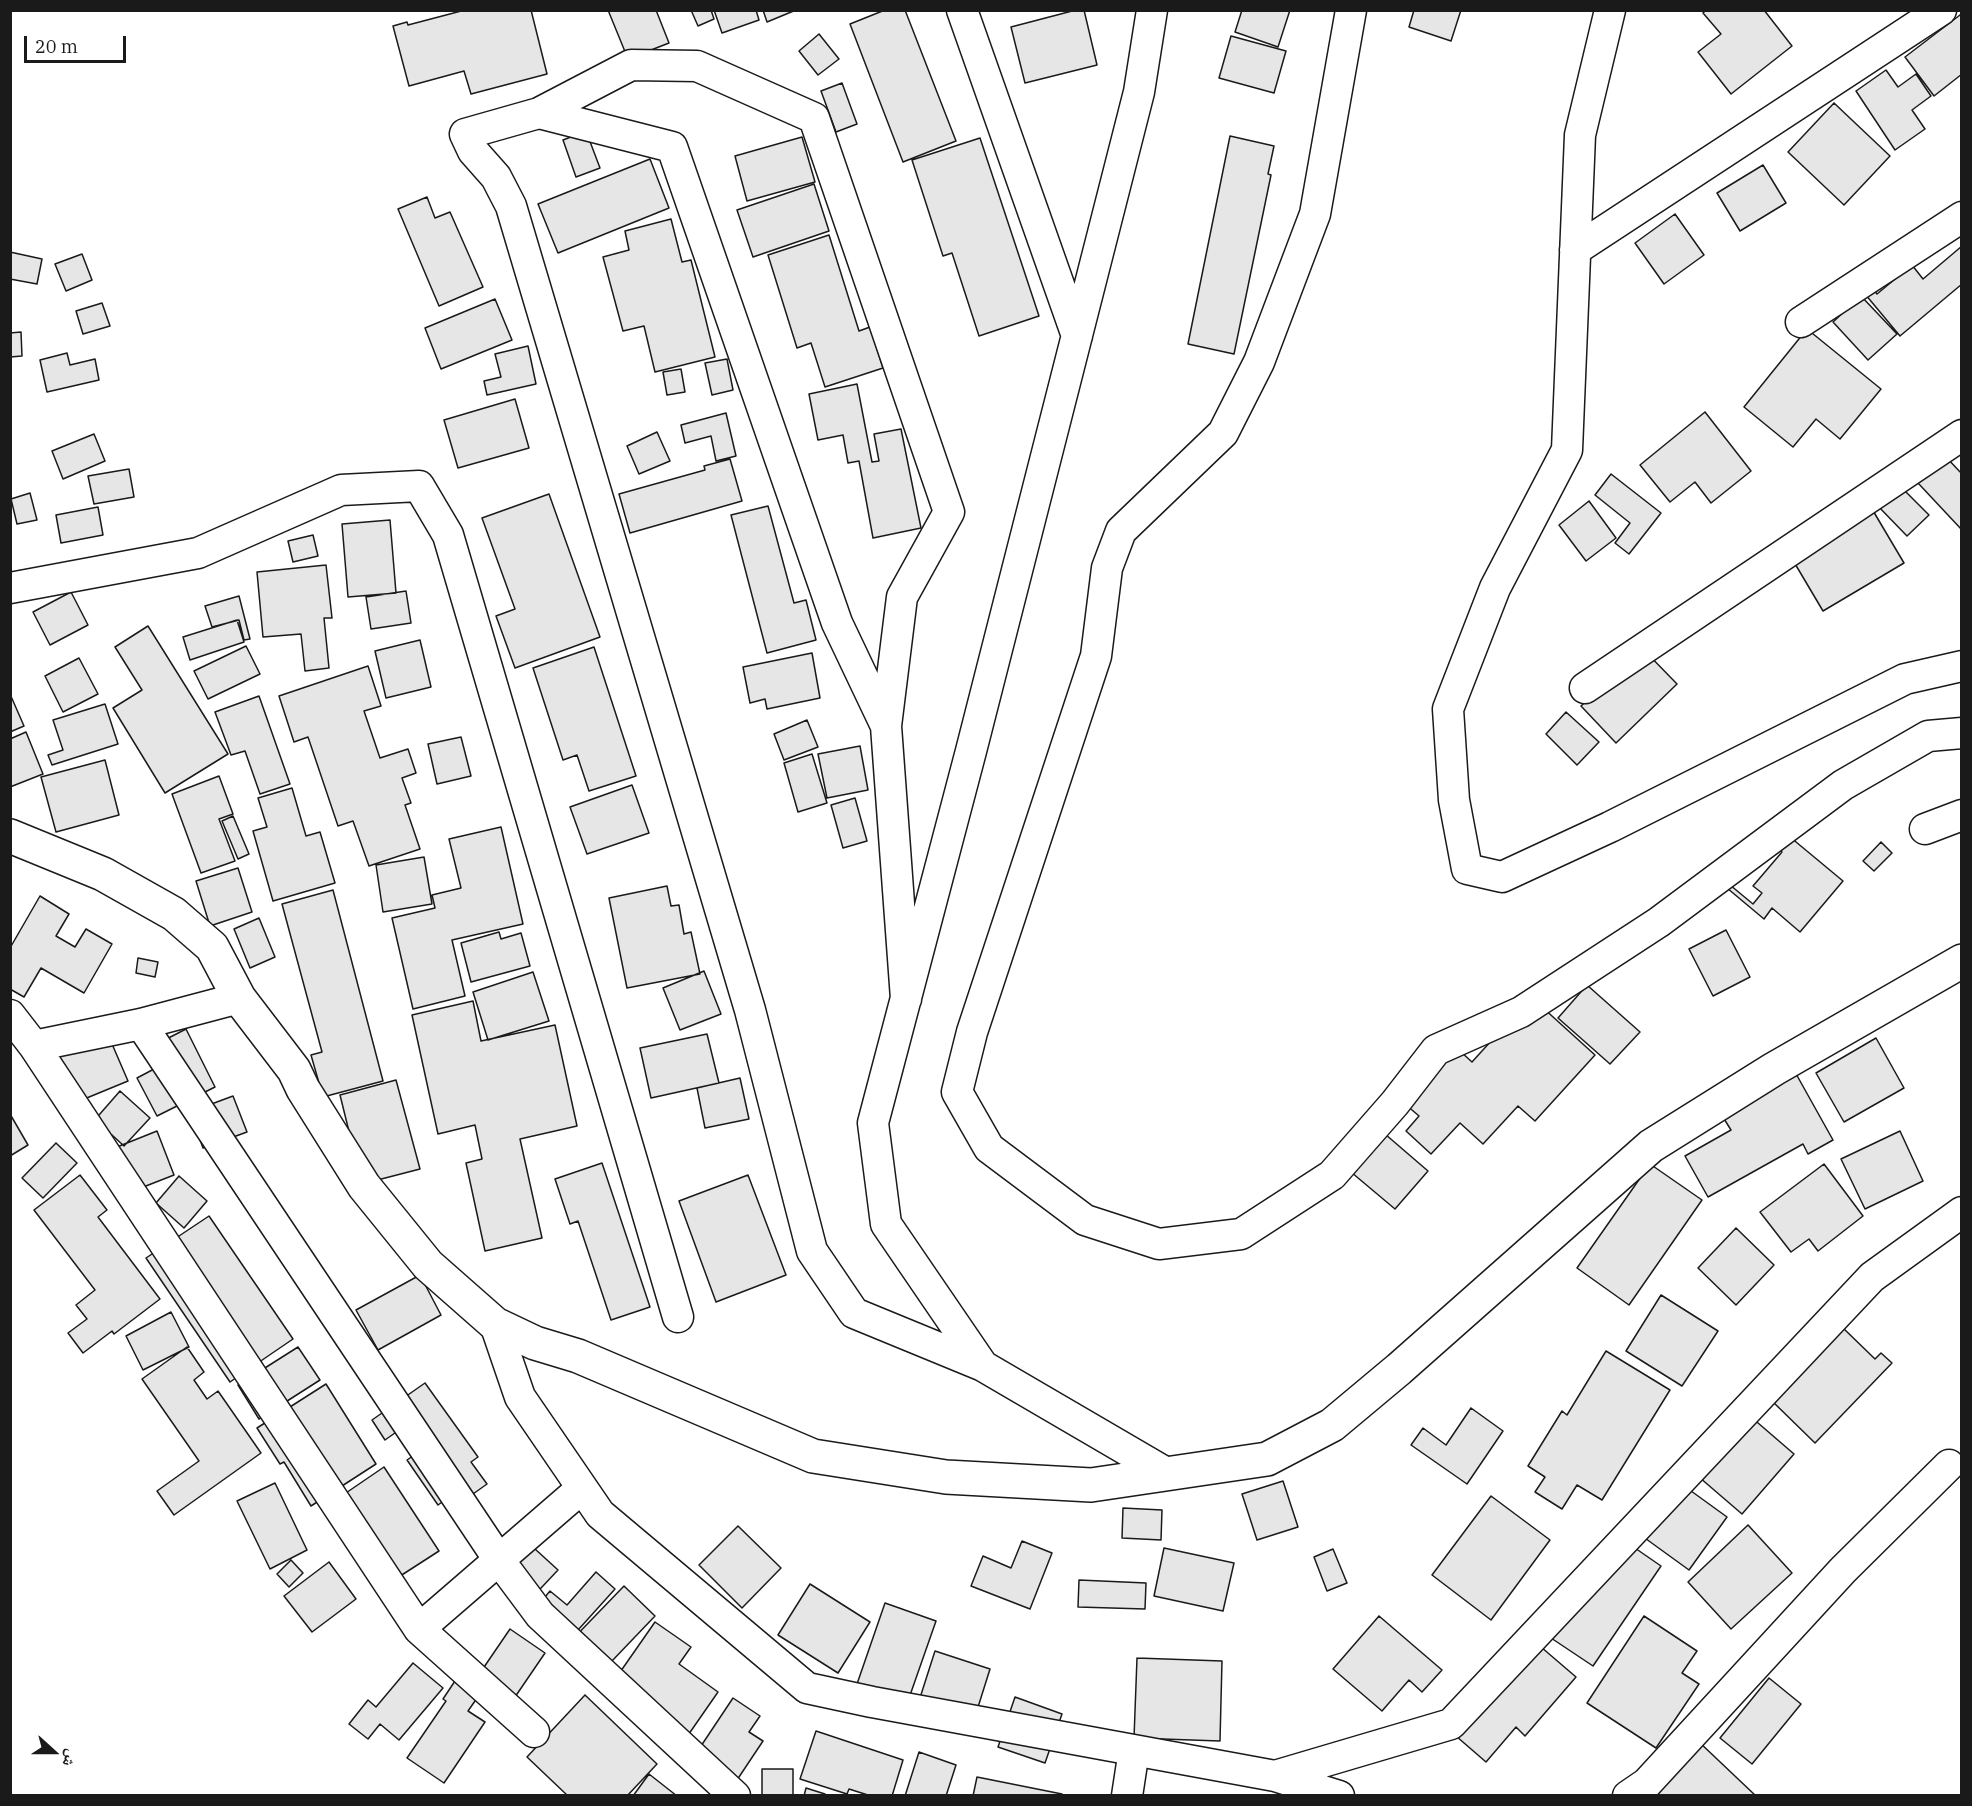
<!DOCTYPE html>
<meta charset="utf-8">
<style>
body{margin:0}
#map{position:relative;width:1972px;height:1806px;overflow:hidden;background:#fff;font-family:"IBM Plex Serif","Noto Naskh Arabic",serif}
canvas{display:block}
.frame{position:absolute;inset:0;border:12px solid #1a1a1a;pointer-events:none}
.north{position:absolute;left:24px;top:1722px;width:60px;height:60px;-webkit-text-stroke:4px #fff;paint-order:stroke;rotate:111deg;font-size:16px;font-weight:700;line-height:24px;text-align:center;color:#1a1a1a}
.north::after{content:'';display:block;margin:auto;width:21px;height:27px;background:#1a1a1a;clip-path:polygon(50% 0,100% 100%,50% 72%,0 100%)}
.scale{position:absolute;left:24px;top:36px;width:102px;height:27px;box-sizing:border-box;border:3px solid #1a1a1a;border-top:0;padding-left:8px;font-size:18px;line-height:21px;white-space:nowrap;color:#1a1a1a;-webkit-text-stroke:4px #fff;paint-order:stroke}
</style>
<div id="map">
<canvas width="1972" height="1806"></canvas>
<div class="frame"></div>
<div class="north">ش</div>
<div class="scale">20 m</div>
</div>
<script>
const context = document.querySelector('canvas').getContext('2d');
context.lineJoin = 'round';
function fillPath(path, color) { context.fillStyle = color; context.fill(path, 'evenodd'); }
const toPath = rows => new Path2D(rows.map(r => 'M' + r).join(''));
function strokePath(path, color, width, dash) { context.strokeStyle = color; context.lineWidth = width; context.lineCap = dash ? 'butt' : 'round'; context.setLineDash(dash || []); context.stroke(path); }
const building = toPath([
 [465,10,531,10,547,74,471,94,464,71,409,86,393,26,407,22,408,25,465,10],
 [608,10,656,10,669,43,628,59,608,10],
 [691,10,711,10,714,19,698,26,691,10],
 [714,10,756,10,759,20,722,33,714,10],
 [763,10,796,10,767,22,763,10],
 [885,10,905,10,956,141,903,162,850,24,885,10],
 [1076,10,1084,10,1097,65,1025,83,1011,27,1076,10],
 [1242,10,1290,10,1278,47,1235,32,1242,10],
 [1414,10,1461,10,1451,41,1409,27,1414,10],
 [1706,10,1764,10,1792,46,1731,94,1698,52,1721,34,1703,13,1706,10],
 [1960,15,1962,17,1962,74,1934,96,1905,57,1960,15],
 [819,34,839,59,818,75,799,51,819,34],
 [1231,36,1286,51,1274,93,1219,78,1231,36],
 [1886,70,1898,87,1916,74,1931,96,1912,110,1925,129,1895,150,1856,91,1886,70],
 [842,83,857,124,836,132,821,91,842,83],
 [1834,103,1890,156,1844,205,1788,152,1834,103],
 [586,131,600,168,576,177,563,140,586,131],
 [1230,136,1274,146,1268,174,1271,175,1234,354,1188,344,1230,136],
 [802,137,815,182,747,201,735,156,802,137],
 [980,138,1039,316,979,336,952,253,943,256,912,160,980,138],
 [650,159,669,208,558,253,538,204,650,159],
 [1763,165,1786,203,1740,231,1717,193,1763,165],
 [814,184,829,231,753,257,737,210,814,184],
 [427,197,435,218,450,212,483,287,439,306,398,209,427,197],
 [1675,214,1704,255,1664,284,1635,243,1675,214],
 [671,219,682,262,691,260,715,357,655,372,644,326,623,331,603,257,629,250,625,231,671,219],
 [829,235,859,331,870,327,883,368,825,387,811,343,797,348,768,255,829,235],
 [1962,246,1962,284,1900,336,1865,294,1872,288,1877,294,1912,265,1923,279,1962,246],
 [10,252,42,259,37,284,10,279,10,252],
 [82,254,92,280,66,291,55,264,82,254],
 [1861,296,1897,334,1868,360,1833,322,1861,296],
 [495,299,512,340,441,369,425,328,495,299],
 [102,303,110,326,83,334,76,311,102,303],
 [1807,329,1881,389,1840,439,1816,419,1793,447,1744,407,1807,329],
 [21,332,22,356,10,357,10,333,21,332],
 [528,346,536,384,487,395,484,381,501,377,495,354,528,346],
 [67,353,70,365,95,359,99,380,47,392,40,360,67,353],
 [727,359,733,390,712,395,705,363,727,359],
 [681,369,685,392,667,395,663,372,681,369],
 [857,384,872,462,879,461,874,434,901,429,921,528,873,538,859,461,848,463,843,435,818,440,809,394,857,384],
 [515,399,529,448,458,468,444,420,515,399],
 [1705,412,1751,471,1711,503,1695,482,1670,502,1640,465,1705,412],
 [726,413,736,456,716,461,711,436,685,443,681,425,726,413],
 [657,432,670,461,639,474,627,446,657,432],
 [94,434,105,461,63,479,52,451,94,434],
 [1946,457,1962,474,1962,530,1918,483,1946,457],
 [730,459,742,501,630,533,619,494,705,470,704,466,730,459],
 [129,469,134,497,94,504,88,476,129,469],
 [1611,474,1661,513,1629,554,1615,543,1630,523,1595,495,1611,474],
 [1896,482,1929,515,1907,536,1875,503,1896,482],
 [30,493,37,520,17,524,11,499,30,493],
 [549,494,600,637,515,668,496,616,515,609,482,518,549,494],
 [1589,501,1616,538,1586,561,1559,525,1589,501],
 [768,506,794,603,806,600,816,640,767,653,731,515,768,506],
 [98,507,103,535,61,543,56,515,98,507],
 [1872,509,1904,563,1823,611,1791,557,1872,509],
 [390,520,396,593,348,597,342,524,390,520],
 [313,535,318,556,293,562,288,541,313,535],
 [326,565,332,618,324,618,329,668,305,671,301,634,263,637,257,572,326,565],
 [406,591,411,623,371,629,366,597,406,591],
 [71,592,88,625,50,645,33,612,71,592],
 [239,596,250,639,244,640,239,620,212,627,205,606,239,596],
 [237,620,244,642,190,660,183,637,237,620],
 [148,626,228,754,165,793,113,708,142,690,115,647,148,626],
 [420,640,431,687,386,698,375,651,420,640],
 [246,646,260,674,208,699,194,671,246,646],
 [594,647,636,776,589,791,577,755,563,760,533,668,594,647],
 [1642,648,1677,684,1616,743,1581,706,1642,648],
 [812,653,820,698,767,709,765,699,750,703,743,667,812,653],
 [79,658,98,694,63,712,45,676,79,658],
 [368,666,381,706,364,711,380,758,408,749,416,773,402,778,411,803,405,805,420,849,369,866,353,821,338,826,308,737,294,742,279,696,368,666],
 [10,694,24,726,10,732,10,694],
 [259,696,290,784,260,794,245,751,231,755,215,712,259,696],
 [105,704,118,744,52,765,48,755,63,750,53,720,105,704],
 [1566,712,1599,742,1577,765,1546,734,1566,712],
 [807,720,818,747,784,760,774,734,807,720],
 [26,732,43,774,10,787,10,739,26,732],
 [461,737,471,776,437,784,428,744,461,737],
 [860,746,868,790,827,798,818,754,860,746],
 [812,754,827,803,798,812,784,763,812,754],
 [105,760,119,815,56,832,41,777,105,760],
 [219,776,233,814,219,819,235,861,201,873,172,794,219,776],
 [632,785,649,833,587,854,570,807,632,785],
 [292,788,306,836,320,832,335,883,273,901,253,831,267,827,258,798,292,788],
 [855,798,867,841,843,848,831,805,855,798],
 [233,816,249,854,238,859,222,821,233,816],
 [501,827,523,924,452,940,465,996,413,1009,392,918,435,908,432,895,461,888,449,839,501,827],
 [1778,827,1843,881,1800,932,1772,908,1764,919,1727,888,1730,885,1753,904,1762,893,1753,886,1782,852,1767,839,1778,827],
 [1881,842,1892,853,1874,871,1863,861,1881,842],
 [424,857,432,904,383,912,376,865,424,857],
 [238,868,252,912,210,926,196,881,238,868],
 [667,886,671,906,679,905,684,934,691,932,700,974,627,988,609,898,667,886],
 [333,890,383,1081,323,1097,311,1055,322,1052,282,904,333,890],
 [40,896,69,914,56,936,75,947,86,929,112,944,84,993,41,968,24,997,10,989,10,948,40,896],
 [259,918,275,957,250,968,234,929,259,918],
 [1726,930,1750,977,1713,996,1689,949,1726,930],
 [499,932,501,939,521,933,530,966,471,982,461,943,499,932],
 [138,958,158,962,155,977,136,973,138,958],
 [704,971,721,1014,680,1030,663,988,704,971],
 [533,972,549,1021,488,1040,473,992,533,972],
 [1587,985,1640,1032,1610,1064,1558,1018,1587,985],
 [1531,997,1595,1055,1535,1121,1518,1106,1483,1144,1460,1123,1431,1154,1406,1131,1419,1116,1398,1098,1449,1041,1472,1062,1531,997],
 [473,1001,481,1041,555,1025,577,1126,520,1139,542,1238,485,1251,466,1163,482,1159,475,1125,438,1134,412,1015,473,1001],
 [186,1029,215,1087,157,1116,137,1078,154,1069,145,1050,186,1029],
 [707,1034,719,1083,651,1098,640,1048,707,1034],
 [109,1037,128,1081,77,1102,55,1048,109,1037],
 [1876,1038,1904,1088,1844,1122,1816,1073,1876,1038],
 [1795,1072,1833,1140,1808,1154,1803,1144,1708,1197,1685,1156,1731,1130,1721,1114,1795,1072],
 [740,1078,749,1119,705,1128,697,1088,740,1078],
 [396,1080,420,1169,362,1184,340,1095,396,1080],
 [120,1091,150,1118,124,1146,112,1135,102,1146,85,1131,120,1091],
 [233,1096,247,1132,203,1148,190,1112,233,1096],
 [10,1114,28,1145,10,1156,10,1114],
 [1378,1128,1428,1171,1395,1209,1345,1167,1378,1128],
 [157,1131,174,1175,128,1193,112,1149,157,1131],
 [1900,1131,1923,1181,1865,1209,1841,1159,1900,1131],
 [56,1143,77,1163,43,1198,22,1178,56,1143],
 [602,1163,650,1307,611,1320,578,1221,570,1224,555,1179,602,1163],
 [1650,1164,1702,1200,1629,1305,1577,1268,1650,1164],
 [1824,1164,1863,1216,1818,1251,1809,1239,1791,1252,1760,1212,1824,1164],
 [80,1175,107,1210,98,1217,160,1299,114,1334,112,1331,83,1353,68,1333,87,1319,76,1305,95,1290,34,1210,80,1175],
 [748,1175,786,1275,716,1302,679,1201,748,1175],
 [179,1176,207,1201,184,1228,156,1203,179,1176],
 [209,1216,293,1339,230,1382,146,1258,209,1216],
 [1736,1228,1774,1265,1736,1305,1698,1268,1736,1228],
 [420,1275,441,1315,378,1350,356,1310,420,1275],
 [1661,1295,1718,1331,1682,1386,1626,1351,1661,1295],
 [171,1312,189,1347,143,1370,126,1336,171,1312],
 [1842,1327,1875,1359,1881,1353,1892,1363,1815,1443,1771,1400,1842,1327],
 [187,1347,204,1372,194,1380,207,1399,218,1391,261,1453,174,1515,157,1491,199,1461,142,1379,187,1347],
 [298,1347,320,1380,259,1419,238,1385,298,1347],
 [1606,1351,1670,1390,1602,1500,1577,1485,1562,1509,1535,1492,1545,1477,1528,1466,1562,1411,1567,1415,1606,1351],
 [425,1383,478,1457,471,1462,487,1484,466,1499,459,1490,438,1505,407,1460,426,1447,409,1423,385,1440,372,1420,425,1383],
 [326,1384,376,1464,311,1506,284,1462,280,1464,257,1428,326,1384],
 [1736,1404,1794,1454,1742,1514,1685,1465,1736,1404],
 [1471,1408,1503,1431,1467,1484,1411,1445,1423,1428,1446,1445,1471,1408],
 [384,1467,439,1551,394,1580,340,1497,384,1467],
 [1669,1475,1727,1517,1689,1570,1631,1528,1669,1475],
 [1283,1481,1298,1527,1257,1540,1242,1494,1283,1481],
 [275,1483,307,1550,270,1569,237,1501,275,1483],
 [1491,1496,1550,1540,1491,1620,1432,1575,1491,1496],
 [1123,1508,1162,1510,1161,1540,1122,1538,1123,1508],
 [1748,1525,1792,1573,1731,1629,1688,1582,1748,1525],
 [738,1526,781,1568,742,1608,699,1565,738,1526],
 [1619,1537,1661,1566,1593,1666,1545,1634,1619,1537],
 [523,1538,558,1570,525,1605,490,1572,523,1538],
 [1022,1541,1052,1553,1030,1609,971,1586,983,1556,1011,1568,1022,1541],
 [1164,1548,1234,1563,1223,1611,1154,1596,1164,1548],
 [1333,1549,1347,1583,1327,1591,1314,1557,1333,1549],
 [291,1560,303,1573,289,1587,277,1574,291,1560],
 [329,1562,356,1599,312,1632,284,1596,329,1562],
 [596,1572,615,1589,569,1640,534,1610,550,1591,567,1605,596,1572],
 [1079,1580,1146,1583,1145,1609,1078,1607,1079,1580],
 [810,1584,870,1622,838,1673,778,1635,810,1584],
 [624,1586,655,1616,611,1662,568,1644,624,1586],
 [885,1603,936,1621,908,1701,857,1684,885,1603],
 [1379,1616,1442,1670,1422,1692,1409,1680,1382,1711,1333,1669,1379,1616],
 [1644,1616,1697,1651,1682,1673,1699,1684,1656,1748,1587,1703,1644,1616],
 [655,1622,691,1647,679,1664,718,1692,684,1741,609,1688,655,1622],
 [510,1629,545,1653,515,1697,480,1673,510,1629],
 [1534,1641,1576,1677,1525,1736,1516,1727,1486,1762,1449,1730,1534,1641],
 [935,1651,990,1669,973,1723,918,1704,935,1651],
 [1137,1658,1222,1661,1220,1741,1134,1738,1137,1658],
 [413,1663,443,1688,399,1740,380,1724,368,1739,349,1724,368,1700,376,1707,413,1663],
 [459,1675,482,1691,468,1711,485,1722,444,1783,407,1758,446,1701,443,1699,459,1675],
 [1769,1678,1801,1704,1752,1764,1720,1738,1769,1678],
 [585,1695,657,1764,627,1796,568,1796,527,1757,585,1695],
 [1015,1697,1062,1714,1045,1763,998,1747,1015,1697],
 [733,1698,760,1716,749,1732,763,1741,733,1786,693,1758,733,1698],
 [816,1731,903,1760,892,1796,871,1796,849,1789,847,1794,800,1779,816,1731],
 [1698,1741,1756,1796,1647,1796,1698,1741],
 [919,1752,956,1765,946,1796,905,1796,919,1752],
 [762,1769,793,1769,793,1796,762,1796,762,1769],
 [649,1774,677,1796,633,1796,649,1774],
 [977,1777,1062,1794,1062,1796,973,1796,977,1777],
 [806,1788,825,1794,824,1796,804,1796,806,1788]
]);
const street = toPath([
 [962,10,1077,336],
 [1152,10,1139,92,971,751,873,1123,886,1224,983,1366,1168,1474],
 [1351,10,1315,214,1259,362,1223,433,1121,531,1107,568,1096,656,972,1032,957,1092,989,1148,1085,1220,1159,1244,1241,1234,1332,1175,1395,1103,1436,1050,1521,1012,1659,922,1843,785,1928,736,1962,733],
 [1610,10,1580,135,1567,450,1495,588,1448,709,1454,800,1467,869,1502,877,1610,827,1905,679,1962,666],
 [539,113,672,147,837,623,886,726],
 [1575,250,1941,10],
 [1801,322,1962,217],
 [10,588,198,553,341,490,419,486,448,535,678,1317],
 [1585,688,1962,435],
 [1925,829,1962,815],
 [239,998,141,1024,34,1046,419,1629,582,1488],
 [906,999,886,726,902,597,949,512,814,118,697,66,631,65,539,113,465,134,473,151,496,177,511,206,750,1010,812,1251,854,1313,983,1366],
 [10,1015,34,1046],
 [141,1024,499,1560,540,1615,735,1796],
 [495,1324,520,1397,600,1514,807,1688,872,1702,1275,1776,1451,1724,1872,1277,1962,1212],
 [419,1629,534,1732],
 [1275,1776,1339,1796],
 [1127,1796,1134,1750],
 [1628,1796,1647,1783,1843,1570,1949,1465]
]);
const secondary = toPath([
 [10,836,103,874,174,914,212,947,239,998,294,1070,303,1089,364,1186,428,1265,495,1324,535,1343,578,1356,813,1456,946,1477,1091,1485,1267,1459,1332,1425,1399,1369,1651,1146,1774,1069,1962,961]
]);
fillPath(building, '#e6e6e6');
strokePath(building, '#1a1a1a', 1.5);
strokePath(street, '#1a1a1a', 33);
strokePath(secondary, '#1a1a1a', 36);
strokePath(street, '#fff', 30);
strokePath(secondary, '#fff', 33);
</script>
